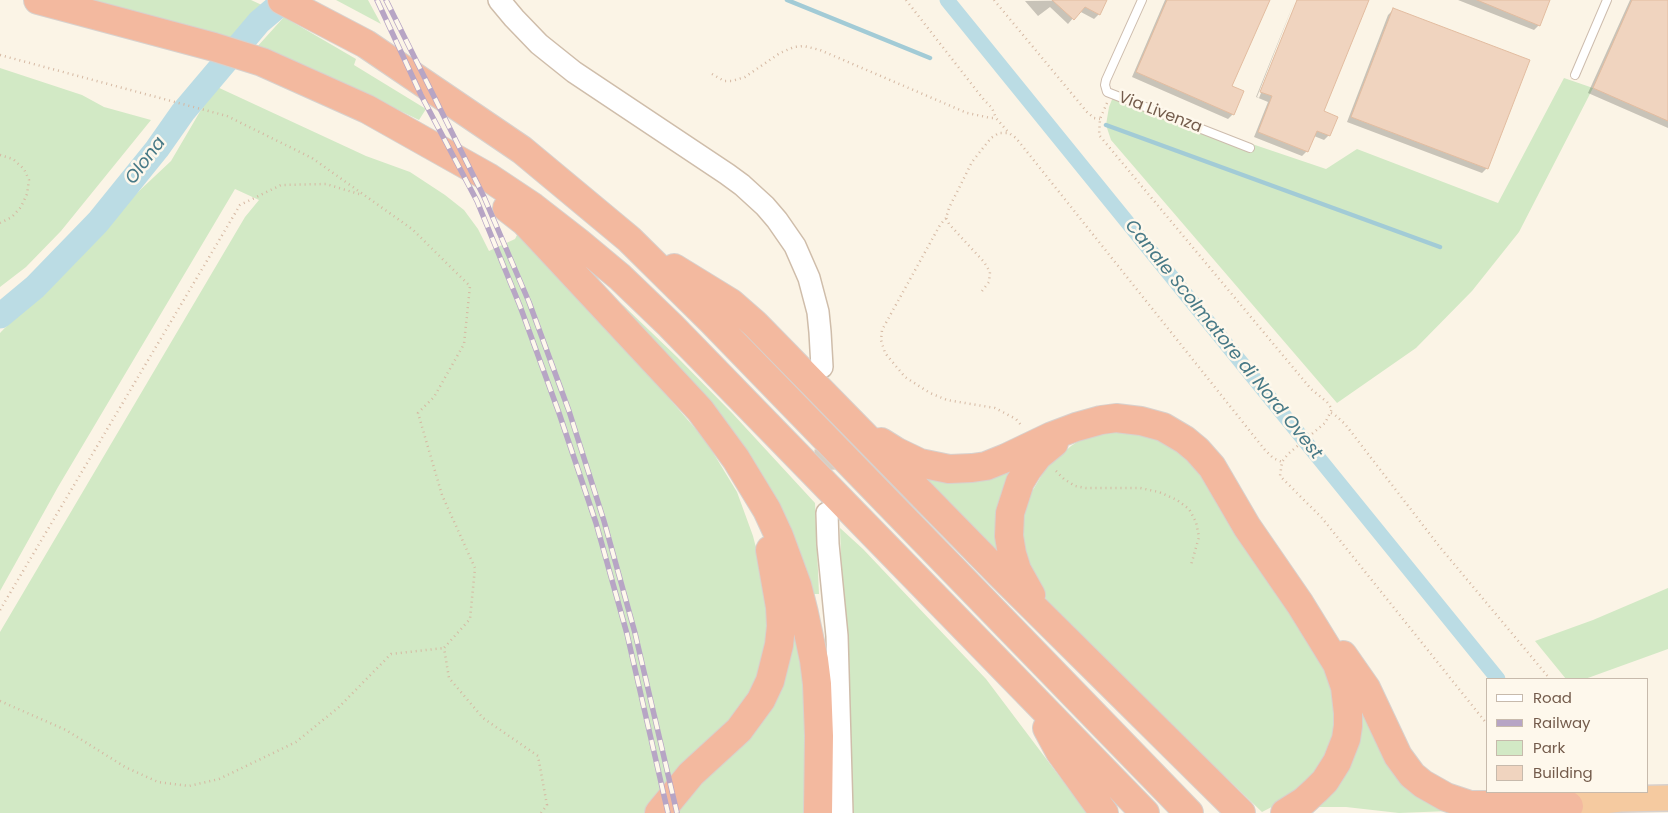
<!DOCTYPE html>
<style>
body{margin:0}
#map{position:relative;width:1668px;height:813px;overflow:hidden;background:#fbf4e6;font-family:Poppins,sans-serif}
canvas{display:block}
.legend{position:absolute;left:1486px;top:678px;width:162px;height:115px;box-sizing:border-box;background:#fef8ec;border:1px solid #c7baac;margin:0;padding:6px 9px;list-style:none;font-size:15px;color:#745c4c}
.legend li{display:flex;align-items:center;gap:10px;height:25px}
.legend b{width:25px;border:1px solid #c7baac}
</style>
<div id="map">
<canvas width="1668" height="813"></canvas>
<ul class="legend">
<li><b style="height:6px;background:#fff"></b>Road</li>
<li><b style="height:6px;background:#b7a5c5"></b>Railway</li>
<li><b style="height:14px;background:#d2e9c5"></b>Park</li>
<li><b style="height:14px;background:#f0d4bf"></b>Building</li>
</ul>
</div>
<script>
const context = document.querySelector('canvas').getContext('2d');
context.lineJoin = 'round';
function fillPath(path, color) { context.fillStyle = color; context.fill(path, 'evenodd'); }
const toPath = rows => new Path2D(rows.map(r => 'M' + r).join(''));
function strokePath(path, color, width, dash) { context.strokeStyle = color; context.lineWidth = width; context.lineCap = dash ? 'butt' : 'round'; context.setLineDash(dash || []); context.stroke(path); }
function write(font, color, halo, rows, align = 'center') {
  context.font = font + ' Poppins,sans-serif'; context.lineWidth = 5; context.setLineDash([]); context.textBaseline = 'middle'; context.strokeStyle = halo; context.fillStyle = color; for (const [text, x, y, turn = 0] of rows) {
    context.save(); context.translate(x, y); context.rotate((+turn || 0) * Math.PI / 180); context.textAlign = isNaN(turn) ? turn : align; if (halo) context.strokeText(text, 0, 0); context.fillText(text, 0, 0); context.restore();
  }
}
const green = toPath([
 [92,0,251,0,264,6,232,39,191,26],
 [336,0,368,0,381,24],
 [284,17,356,59,354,65,426,109,419,120,324,74,256,48],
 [0,68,82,95,104,107,151,120,61,231,26,267,0,287],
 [1564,78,1593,88,1519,232,1472,291,1416,348,1337,403,1111,140,1106,125,1109,107,1113,97,1326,169,1357,149,1498,203],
 [215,86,366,156,410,172,445,195,464,210,478,229,489,251,515,239,521,227,706,441,737,492,753,536,768,594,767,642,759,677,742,710,646,813,0,813,0,632,245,217,259,200,235,189,58,487,0,591,0,333,122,207,171,161],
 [596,283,624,306,677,357,733,414,815,503,819,594,811,594,800,558],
 [1105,431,1137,432,1172,445,1200,469,1329,672,1335,689,1335,738,1321,769,1293,796,1262,812,1067,625,1048,602,1033,576,1026,555,1022,535,1024,513,1030,495,1046,468,1071,446,1086,436],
 [1027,461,1010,571,915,473],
 [840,528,863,549,986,679,1087,813,850,813],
 [1668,588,1668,649,1585,679,1566,679,1535,641,1593,620],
 [791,618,803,658,812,813,670,813,743,739],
 [1355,692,1449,811,1399,813,1346,807,1316,807]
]);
const shadow = toPath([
 [1106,0,1099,14,1094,19,1079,11,1068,24,1050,7,1038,16,1025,1],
 [1165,0,1268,0,1230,87,1233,114,1228,119,1132,77],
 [1295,0,1257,97,1259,98,1298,0,1368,0,1323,112,1329,135,1324,140,1314,136,1307,151,1302,156,1254,137,1268,102,1256,97],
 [1458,0,1549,0,1539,25,1534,30],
 [1630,0,1668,0,1668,128,1588,93],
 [1393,10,1487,168,1482,173,1347,122,1388,15]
]);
const stream = toPath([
 [787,0,930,58],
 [1106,125,1440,247]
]);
const canal = toPath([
 [947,0,1498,679]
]);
const river = toPath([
 [0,316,35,287,98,222,157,149,183,112,259,22,285,0]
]);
const building = toPath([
 [1052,0,1107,0,1100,15,1085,7,1074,20,1052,0],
 [1167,0,1270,0,1232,86,1244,91,1234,115,1136,72,1167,0],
 [1297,0,1369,0,1324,111,1338,117,1330,136,1317,131,1308,152,1258,132,1272,96,1260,92,1297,0],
 [1477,0,1550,0,1540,26,1477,0],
 [1632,0,1668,0,1668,121,1593,88,1632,0],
 [1393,8,1530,60,1488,169,1351,117,1393,8]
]);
const secondaryTunnel = toPath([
 [822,385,827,494]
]);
const path = toPath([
 [906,0,984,100,992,108,996,118,1009,133],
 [994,0,1087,112,1094,118,1100,119],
 [0,55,227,116,312,158,412,229,470,286,464,344,434,397,418,413,442,495,475,568,470,619,444,648,449,678,483,718,538,756,547,805,541,813],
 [712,74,724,81,732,81,745,77,780,53,794,47,804,46,820,50,967,113,991,118,996,118],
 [1107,103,1100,119,1099,135,1311,389,1327,402,1332,409,1325,423,1288,454,1282,462,1280,476,1322,518,1487,724],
 [0,155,13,159,24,169,29,180,27,194,21,207,12,217,0,223],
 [946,218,940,225,882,330,881,340,885,353,905,377,930,393,947,400,995,408,1016,419,1021,425],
 [982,291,989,282,990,272,984,262,949,224,946,218,949,208,972,162,983,148,991,138,999,133,1009,133,1016,138,1265,450,1273,458,1282,462],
 [1331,413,1335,415,1345,424,1439,546,1550,679],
 [1056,471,1064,479,1075,486,1086,488,1140,488,1159,492,1177,500,1189,509,1196,522,1199,537,1191,565],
 [0,610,240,205,281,185,326,184,359,194],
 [0,701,66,730,125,767,158,782,189,786,219,779,296,742,339,707,391,654,444,648]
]);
const service = toPath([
 [1142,0,1106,80,1105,85,1107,92,1250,148],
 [1575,75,1607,0]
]);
const secondary = toPath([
 [499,0,514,18,539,44,574,72,727,174,742,185,765,206,777,220,795,246,809,278,818,312,820,332,822,367],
 [827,513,828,544,837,636,842,813]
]);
const trunk = toPath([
 [1549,808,1620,799,1668,798]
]);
const motorway = toPath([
 [38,0,214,47,262,62,367,109,488,177,533,207,578,242,620,277,670,325,1145,813],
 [282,0,366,44,522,150,629,239,712,321,1189,813],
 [507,208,525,222,700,410,736,459,767,510,779,536,797,585,804,613,814,660,817,684,819,736,818,813],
 [674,268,731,303,755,324,1003,577,1241,813],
 [881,442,897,452,920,463,949,469,972,468,986,466,1006,458,1052,436,1076,427,1101,420,1116,418,1141,421,1163,427,1185,440,1197,450,1212,467,1247,527,1300,604,1337,664,1345,687,1348,713,1348,726,1346,739,1337,762,1325,781,1316,790,1304,801,1285,813],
 [1031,595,1017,570,1012,554,1009,536,1010,513,1020,482,1028,469,1038,456,1054,443],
 [1343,655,1366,688,1398,756,1412,775,1423,784,1446,797,1470,805,1506,805,1532,802,1569,806],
 [1047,728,1060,752,1104,813],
 [659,813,691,774,739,730,761,700,770,681,779,645,781,626,780,607,770,550]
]);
const rail = toPath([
 [377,0,421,95,477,201,520,306,559,413,596,523,627,634,668,813],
 [386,0,484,197,529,302,569,411,604,521,635,633,677,813]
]);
const streetNames = [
 ["Via Livenza",1160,113,21]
];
const waterNames = [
 ["Olona",146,161,-53],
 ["Canale Scolmatore di Nord Ovest",1223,340,51]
];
fillPath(green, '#d2e9c5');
fillPath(shadow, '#0003');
strokePath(stream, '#a2cbd6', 4.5);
strokePath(canal, '#bbdce4', 15);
strokePath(river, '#bbdce4', 25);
fillPath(building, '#f0d4bf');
strokePath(building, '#e2bca0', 1);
strokePath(secondaryTunnel, '#d9cec0', 21, [21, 11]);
strokePath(service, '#cdbcad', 10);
strokePath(secondary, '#cfbdaa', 24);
strokePath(trunk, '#d8d1cd', 28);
strokePath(motorway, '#d8d1cd', 30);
strokePath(path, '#d5b8a2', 2.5, [1, 4]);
strokePath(service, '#fff', 8);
strokePath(secondary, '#fff', 21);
strokePath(trunk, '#f5caa0', 25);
strokePath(motorway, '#f3b99f', 28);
strokePath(rail, '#b7a5c5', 5.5);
strokePath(rail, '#fef8ec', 4, [11]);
write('16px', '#745c4c', '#fef8ec', streetNames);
write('italic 18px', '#477986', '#fef8ec', waterNames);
</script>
